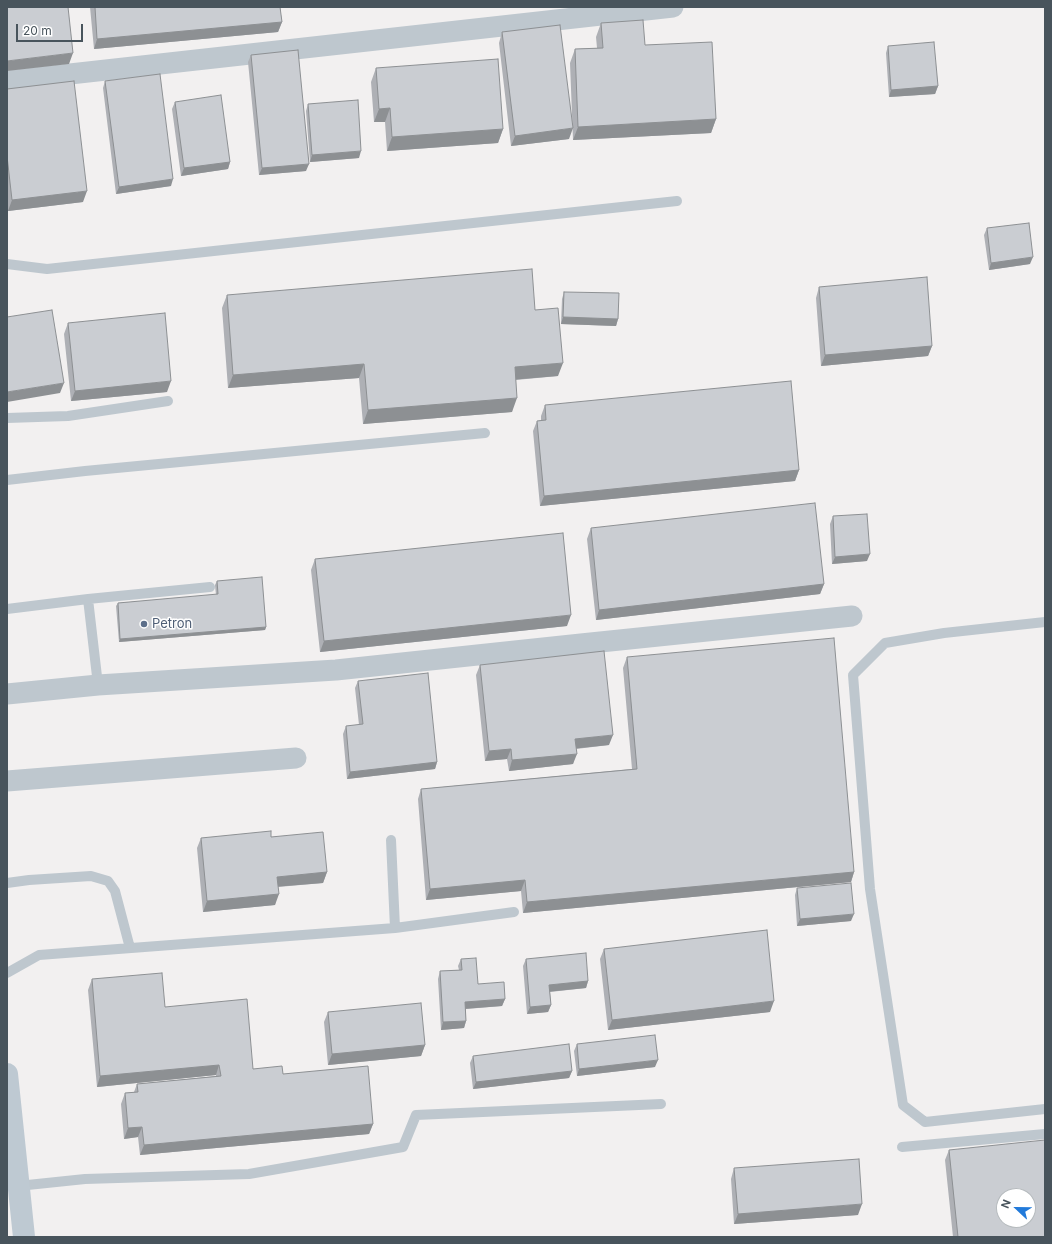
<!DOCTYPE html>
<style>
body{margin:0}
#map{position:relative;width:1052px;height:1244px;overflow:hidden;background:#f2f0f0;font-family:Inter,sans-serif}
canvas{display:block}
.frame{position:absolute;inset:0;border:8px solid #48545c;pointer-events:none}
.north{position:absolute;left:996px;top:1188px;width:40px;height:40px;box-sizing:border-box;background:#fff;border:1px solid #b6bbbe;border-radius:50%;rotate:292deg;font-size:11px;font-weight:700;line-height:16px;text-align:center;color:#48545c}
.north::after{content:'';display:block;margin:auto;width:14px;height:18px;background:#227ada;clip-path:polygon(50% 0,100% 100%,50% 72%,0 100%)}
.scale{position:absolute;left:16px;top:24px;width:67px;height:18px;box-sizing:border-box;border:2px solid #48545c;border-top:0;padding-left:5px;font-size:12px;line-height:14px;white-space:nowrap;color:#48545c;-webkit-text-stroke:3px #fff;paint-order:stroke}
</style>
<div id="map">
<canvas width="1052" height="1244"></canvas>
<div class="frame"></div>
<div class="north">N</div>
<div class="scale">20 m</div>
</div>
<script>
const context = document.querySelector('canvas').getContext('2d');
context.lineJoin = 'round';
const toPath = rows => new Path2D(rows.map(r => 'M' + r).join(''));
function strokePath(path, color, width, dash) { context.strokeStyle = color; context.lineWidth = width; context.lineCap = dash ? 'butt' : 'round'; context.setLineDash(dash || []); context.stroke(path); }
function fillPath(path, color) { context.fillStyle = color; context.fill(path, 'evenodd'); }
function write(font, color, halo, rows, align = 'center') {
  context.font = font + ' Inter,sans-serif'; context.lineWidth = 3; context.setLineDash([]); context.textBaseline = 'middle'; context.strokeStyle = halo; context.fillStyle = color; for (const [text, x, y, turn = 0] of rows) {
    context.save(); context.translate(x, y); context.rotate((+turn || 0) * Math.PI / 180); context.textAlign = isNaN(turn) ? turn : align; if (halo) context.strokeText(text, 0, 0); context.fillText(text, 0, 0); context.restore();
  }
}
const lane = toPath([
 [7,264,47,269,677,201],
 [7,418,68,416,168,401],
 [7,480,85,471,485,433],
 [88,599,98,685],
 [7,609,88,599,210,587],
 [1045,622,944,633,885,643,853,675,870,889,903,1105,925,1122,1045,1109],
 [7,883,29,880,91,876,108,881,115,891,130,948],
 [395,928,514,912],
 [7,973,39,955,395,928,391,840],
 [902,1147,1045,1134],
 [18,1186,85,1179,249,1174,403,1147,416,1115,661,1104]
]);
const street = toPath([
 [7,81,673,7],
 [7,694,98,685,336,670,581,644,852,616],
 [7,781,296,758]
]);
const secondary = toPath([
 [7,1074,24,1237]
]);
const wall = toPath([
 [90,7,280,7,282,22,278,32,94,49],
 [601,23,645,45,716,119,711,133,573,140,570,63,575,49,597,48,596,37],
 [502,32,569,139,511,146,499,43],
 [888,46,938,86,935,94,889,97,886,53],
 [251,55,306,171,259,175,248,62],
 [376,68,503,129,498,143,387,151,385,122,374,122,371,82],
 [105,81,171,186,116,194,103,88],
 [7,89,83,202,8,211,7,200],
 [175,102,230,162,228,169,181,176,172,109],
 [308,104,359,158,310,162,306,111],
 [987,228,1030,264,989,270,984,235],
 [819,287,932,346,928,356,821,366,816,298],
 [564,292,618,319,616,326,561,324,562,299],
 [227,295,535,310,558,376,516,380,512,412,363,424,359,378,228,388,222,308],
 [68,323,167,392,71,401,64,334],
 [545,405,799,470,795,481,540,506,533,431,537,421,541,420,541,416],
 [833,516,867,561,832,564,830,524],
 [591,528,824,584,820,594,596,620,587,539],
 [315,559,567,626,320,652,311,570],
 [217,581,266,627,265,630,119,642,116,606,118,603,216,595,215,585],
 [627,657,854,872,851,882,523,913,521,891,426,900,418,799,421,789,632,769,623,668],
 [480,665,609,745,576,749,573,764,509,771,507,759,485,761,476,675],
 [358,681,437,762,435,769,347,779,343,734,346,726,359,725,355,688],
 [271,837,327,872,323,883,278,887,275,905,203,912,197,848,201,838],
 [797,888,851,921,797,926,795,895],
 [604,949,770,1012,608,1030,600,959],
 [461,959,478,984,505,999,502,1006,466,1009,466,1021,464,1028,441,1030,438,979,440,971,459,970,458,966],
 [526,959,588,981,586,988,550,992,551,1005,548,1012,527,1014,523,966],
 [92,979,165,1007,253,1069,283,1074,373,1124,369,1134,140,1155,138,1137,124,1139,121,1104,125,1093,134,1092,137,1084,216,1076,216,1075,97,1087,88,990],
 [328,1012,425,1045,421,1056,328,1065,324,1022],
 [577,1044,655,1067,577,1076,574,1051],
 [473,1056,572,1071,569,1078,473,1089,470,1063],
 [949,1150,1045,1237,953,1237,945,1160],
 [734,1168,858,1215,734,1224,731,1179]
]);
const shadedWall = toPath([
 [282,22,278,32,94,49,97,39],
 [73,53,69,64,7,71,7,61],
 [938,86,935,94,889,97,891,90],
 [390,108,385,122,374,122,379,109],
 [716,119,711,133,573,140,578,127],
 [573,128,569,139,511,146,515,136],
 [503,129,498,143,387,151,392,137],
 [361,151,359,158,310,162,312,155],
 [230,162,228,169,181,176,184,168],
 [309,164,306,171,259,175,262,168],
 [173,179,171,186,116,194,119,187],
 [87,191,83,202,8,211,12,200],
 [1033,257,1030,264,989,270,991,263],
 [563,317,618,319,616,326,561,324],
 [932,346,928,356,821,366,825,355],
 [563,363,558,376,510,380,515,367],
 [364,364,359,378,228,388,233,375],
 [171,381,167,392,71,401,75,391],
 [64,383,60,393,7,402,7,392],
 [517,398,512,412,363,424,368,410],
 [799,470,795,481,540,506,544,496],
 [870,554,867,561,832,564,835,557],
 [824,584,820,594,596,620,599,610],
 [571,615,567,626,320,652,324,641],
 [266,627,265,630,119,642,120,639],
 [613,735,609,745,571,749,575,739],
 [511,749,507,759,485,761,489,751],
 [577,754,573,764,509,771,512,760],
 [437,762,435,769,347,779,350,772],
 [327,872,323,883,273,887,277,877],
 [854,872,851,882,523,913,527,902],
 [525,880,521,891,426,900,430,889],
 [279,894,275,905,203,912,207,901],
 [854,914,851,921,797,926,800,919],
 [588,981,586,988,546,992,549,985],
 [505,999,502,1006,463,1009,465,1002],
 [774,1001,770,1012,608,1030,612,1020],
 [551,1005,548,1012,527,1014,530,1007],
 [466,1021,464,1028,441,1030,443,1022],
 [425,1045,421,1056,328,1065,332,1054],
 [658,1060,655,1067,577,1076,579,1069],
 [219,1065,216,1075,97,1087,100,1076],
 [572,1071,569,1078,473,1089,476,1082],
 [373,1124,369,1134,140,1155,144,1145],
 [142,1127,138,1137,124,1139,128,1128],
 [862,1204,858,1215,734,1224,738,1214]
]);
const building = toPath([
 [7,7,68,7,73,53,7,61,7,7],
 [95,7,280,7,282,22,97,39,95,7],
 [643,20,645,45,712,42,716,119,578,127,575,49,603,48,601,23,643,20],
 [560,25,573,128,515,136,502,32,560,25],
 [934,42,938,86,891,90,888,46,934,42],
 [298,50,309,164,262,168,251,55,298,50],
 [498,59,503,129,392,137,390,108,379,109,376,68,498,59],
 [160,74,173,179,119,187,105,81,160,74],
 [74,81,87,191,12,200,7,156,7,89,74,81],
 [221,95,230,162,184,168,175,102,221,95],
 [358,100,361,151,312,155,308,104,358,100],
 [1029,223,1033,257,991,263,987,228,1029,223],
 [532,269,535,310,558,308,563,363,515,367,517,398,368,410,364,364,233,375,227,295,532,269],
 [927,277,932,346,825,355,819,287,927,277],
 [564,292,619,293,618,319,563,317,564,292],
 [52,310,64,383,7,392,7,317,52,310],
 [165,313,171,381,75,391,68,323,165,313],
 [791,381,799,470,544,496,537,421,546,420,545,405,791,381],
 [815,503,824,584,599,610,591,528,815,503],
 [867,514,870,554,835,557,833,516,867,514],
 [563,533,571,615,324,641,315,559,563,533],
 [262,577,266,627,120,639,118,603,218,594,217,581,262,577],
 [834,638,854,872,527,902,525,880,430,889,421,789,637,769,627,657,834,638],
 [604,651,613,735,575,739,577,754,512,760,511,749,489,751,480,665,604,651],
 [428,673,437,762,350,772,346,726,363,724,358,681,428,673],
 [271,831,271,837,323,832,327,872,277,877,279,894,207,901,201,838,271,831],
 [851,883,854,914,800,919,797,888,851,883],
 [767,930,774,1001,612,1020,604,949,767,930],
 [586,953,588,981,549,985,551,1005,530,1007,526,959,586,953],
 [476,958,478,984,504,982,505,999,465,1002,466,1021,443,1022,440,971,462,970,461,959,476,958],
 [162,973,165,1007,247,999,253,1069,282,1066,283,1074,368,1066,373,1124,144,1145,142,1127,128,1128,125,1093,138,1092,137,1084,221,1076,219,1065,100,1076,92,979,162,973],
 [421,1003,425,1045,332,1054,328,1012,421,1003],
 [655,1035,658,1060,579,1069,577,1044,655,1035],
 [569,1044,572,1071,476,1082,473,1056,569,1044],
 [1045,1140,1045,1237,958,1237,949,1150,1045,1140],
 [1004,1196,1028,1196,1028,1220,1004,1220,1004,1196],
 [859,1159,862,1204,738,1214,734,1168,859,1159]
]);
const markers = [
 [144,624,4,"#5c6f8a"]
];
const serviceNames = [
 ["Petron",152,624]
];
strokePath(lane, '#bec7ce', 10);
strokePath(street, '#bec7ce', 21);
strokePath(secondary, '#bec9d2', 22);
fillPath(wall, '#aeb0b5');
fillPath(shadedWall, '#8d9093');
fillPath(building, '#cacdd2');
strokePath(building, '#8d9093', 1);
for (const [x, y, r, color] of markers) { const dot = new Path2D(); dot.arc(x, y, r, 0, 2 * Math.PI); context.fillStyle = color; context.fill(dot); strokePath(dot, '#fff', 1.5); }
write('13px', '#4e5e75', '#fff', serviceNames, 'left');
</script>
